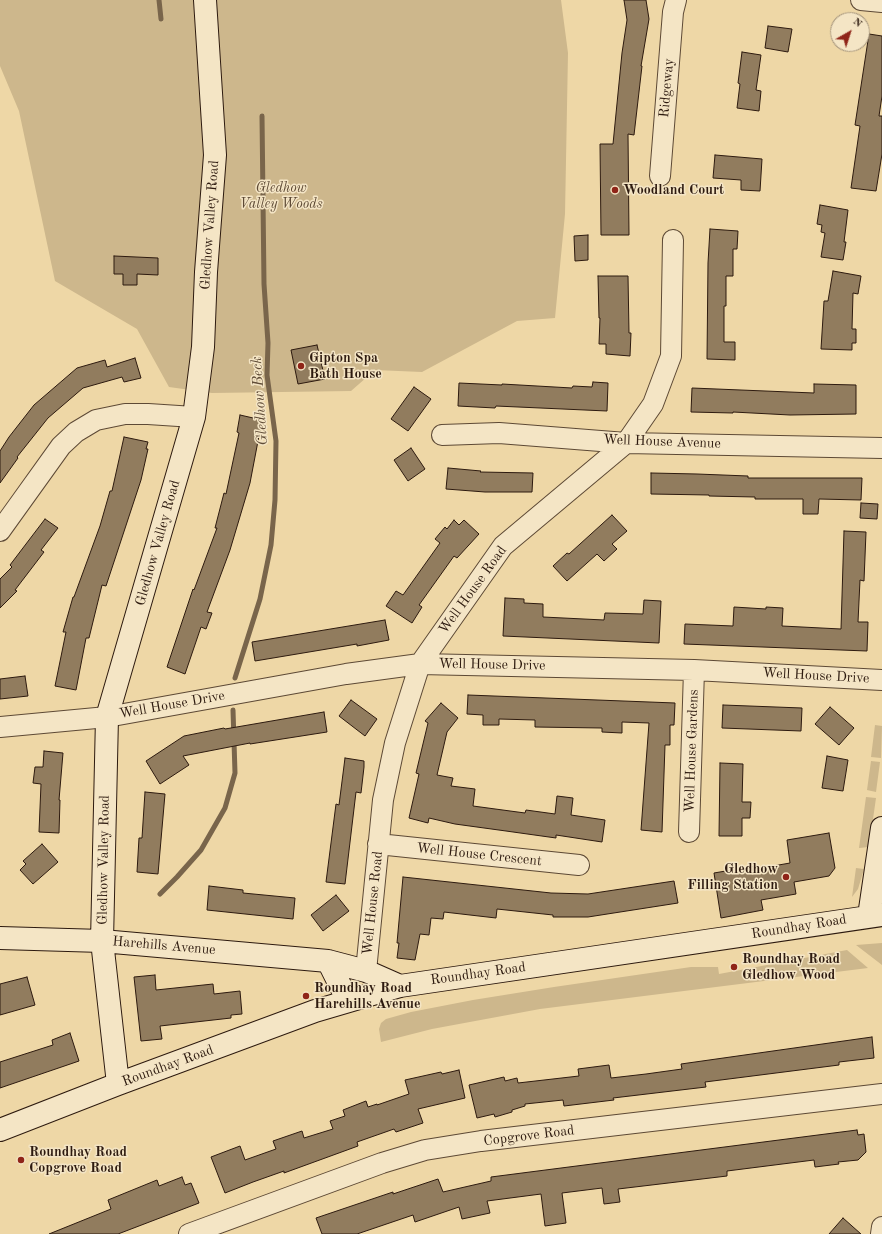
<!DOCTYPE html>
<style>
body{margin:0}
#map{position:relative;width:882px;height:1234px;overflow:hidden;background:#eed7a6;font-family:"Old Standard TT",serif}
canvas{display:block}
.north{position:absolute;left:830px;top:12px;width:40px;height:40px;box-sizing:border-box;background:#f4e5c5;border:1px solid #a4947c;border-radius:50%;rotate:39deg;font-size:11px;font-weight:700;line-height:16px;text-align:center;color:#2d1a0f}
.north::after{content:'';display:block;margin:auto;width:14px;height:18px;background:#8f2418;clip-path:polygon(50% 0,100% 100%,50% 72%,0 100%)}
</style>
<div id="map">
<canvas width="882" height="1234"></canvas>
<div class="north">N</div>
</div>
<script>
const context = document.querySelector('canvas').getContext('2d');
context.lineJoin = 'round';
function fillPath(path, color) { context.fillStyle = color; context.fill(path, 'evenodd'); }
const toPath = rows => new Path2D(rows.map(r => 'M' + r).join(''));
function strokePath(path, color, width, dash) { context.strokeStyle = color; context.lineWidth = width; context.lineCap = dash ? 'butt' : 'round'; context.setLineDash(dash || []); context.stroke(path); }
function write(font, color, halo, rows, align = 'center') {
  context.font = font + ' "Old Standard TT",serif'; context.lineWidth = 3; context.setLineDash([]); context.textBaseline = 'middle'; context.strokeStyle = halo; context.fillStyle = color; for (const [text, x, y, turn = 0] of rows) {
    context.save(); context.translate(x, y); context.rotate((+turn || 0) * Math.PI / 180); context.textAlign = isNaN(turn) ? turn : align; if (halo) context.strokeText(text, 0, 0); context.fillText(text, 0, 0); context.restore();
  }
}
const green = toPath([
 [0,0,561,0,568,53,565,214,555,318,517,321,422,372,375,370,351,391,212,393,169,387,137,329,55,281,19,111,0,66],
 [875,725,882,726,881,758,871,757],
 [871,761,880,762,876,792,867,790],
 [866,797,876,798,869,847,859,848],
 [856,868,864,869,858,889,852,897],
 [882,943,882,965,856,945],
 [847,950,868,968,540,1009,432,1029,381,1042,379,1029,381,1023,386,1019,411,1012,473,1000,554,987,691,967,718,967,719,974]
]);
const stream = toPath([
 [159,0,161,19],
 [235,678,260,599,271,545,275,500,276,441,267,375,268,343,264,284,262,116],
 [160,894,177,877,201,850,225,808,235,773,233,710]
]);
const building = toPath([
 [624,0,646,0,649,19,641,66,642,66,634,135,628,134,629,235,601,235,600,144,613,144,622,53,627,20,624,0],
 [768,26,792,29,788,52,765,48,768,26],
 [869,34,882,36,882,96,879,116,882,116,882,154,876,191,851,188,860,126,855,125,869,34],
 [742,52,761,55,756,90,761,91,759,111,737,108,740,84,738,83,742,52],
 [715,155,762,159,760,191,741,190,741,180,713,178,715,155],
 [820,205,848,210,844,242,846,242,843,260,821,257,825,233,821,232,822,225,817,224,820,205],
 [710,229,738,231,737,249,733,249,733,276,726,276,726,306,724,306,724,342,735,342,735,360,707,359,708,263,710,229],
 [588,235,588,260,575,261,574,236,588,235],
 [114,256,158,258,158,275,137,274,137,285,123,285,123,274,114,274,114,256],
 [833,271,861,276,858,294,853,293,852,329,856,329,856,343,852,343,852,350,821,349,824,301,828,301,833,271],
 [598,276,628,276,629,333,631,333,630,356,606,354,606,344,599,344,600,318,599,318,598,276],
 [317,345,325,379,298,384,291,350,317,345],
 [135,358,141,378,124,382,122,377,83,388,48,418,17,457,18,458,0,483,0,451,9,437,34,405,77,368,105,360,107,367,135,358],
 [593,382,608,383,607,411,496,406,495,408,458,406,459,383,502,385,502,384,572,388,573,386,592,387,593,382],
 [814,384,856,385,856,414,790,415,733,412,733,413,691,412,692,388,814,393,814,384],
 [414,387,431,399,408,431,391,419,414,387],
 [240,415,262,420,250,483,230,550,207,612,212,613,206,629,201,627,185,674,167,667,193,589,194,590,217,528,215,528,224,493,226,494,239,433,237,432,240,415],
 [124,437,148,442,146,449,148,449,141,480,106,586,102,585,89,638,86,638,76,690,55,686,66,632,63,632,73,597,74,597,100,526,110,491,112,491,124,437],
 [411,448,425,469,408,481,394,460,411,448],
 [448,468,481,471,480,472,533,473,532,492,485,492,446,489,448,468],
 [651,473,697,474,748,476,748,478,862,478,861,500,819,499,818,514,803,514,803,499,755,499,755,497,709,496,709,495,651,494,651,473],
 [861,503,878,504,877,519,860,518,861,503],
 [612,515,627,531,612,544,617,549,604,561,597,554,567,581,553,566,567,553,569,554,612,515],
 [45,519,58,528,41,550,44,552,15,590,17,591,0,608,0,579,12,567,10,565,45,519],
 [454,520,459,525,464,520,479,534,457,558,454,556,419,605,422,607,412,623,386,606,396,591,403,595,440,543,435,539,445,527,447,529,454,520],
 [844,531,866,532,864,581,860,580,858,622,868,622,867,651,684,644,685,624,733,626,734,607,766,609,766,607,783,608,782,626,841,629,844,531],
 [505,598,524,599,524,603,543,604,543,617,604,620,605,613,643,614,644,600,661,601,659,643,503,636,505,598],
 [385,620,389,640,357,646,357,644,255,661,252,642,385,620],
 [25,676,28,696,0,699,0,679,25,676],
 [468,695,675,703,674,725,670,725,670,745,665,745,662,832,641,830,649,723,622,722,622,733,602,732,602,728,535,727,535,720,499,719,499,725,483,725,483,715,467,714,468,695],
 [351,700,377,719,365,736,339,716,351,700],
 [441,703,458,718,447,732,437,775,453,778,451,786,475,789,473,806,525,813,526,810,555,814,557,796,573,798,571,815,605,820,602,842,556,835,556,838,506,831,455,824,429,818,428,823,409,818,419,774,416,773,428,723,425,721,441,703],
 [723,705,802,708,801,731,722,728,723,705],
 [830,707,854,728,839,745,815,724,830,707],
 [324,712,327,732,250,744,250,743,183,756,189,765,160,784,146,761,184,736,224,728,225,729,324,712],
 [44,751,63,753,59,800,60,800,59,833,39,832,41,784,33,783,35,767,43,767,44,751],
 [827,756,848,760,843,791,822,788,827,756],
 [345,758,364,761,364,767,361,793,356,792,345,884,326,882,336,804,339,805,345,758],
 [720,763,743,764,742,802,751,802,750,818,742,818,742,836,719,836,720,763],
 [145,792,165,794,158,874,137,872,139,838,142,838,145,792],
 [829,833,835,868,829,876,794,882,796,894,761,900,763,910,721,918,714,873,755,866,756,869,790,863,787,840,829,833],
 [42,844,58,862,33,884,20,870,26,864,23,861,42,844],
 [403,877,551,893,588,894,674,881,678,903,588,917,553,917,553,915,497,909,496,918,444,912,443,919,431,918,429,935,420,934,415,960,397,958,399,943,397,943,403,877],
 [209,886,243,890,243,893,295,898,293,919,207,910,209,886],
 [336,895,349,911,323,931,311,915,336,895],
 [155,975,156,990,213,984,214,994,240,991,242,1014,231,1015,231,1018,160,1026,162,1039,141,1041,134,977,155,975],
 [27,977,35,1005,0,1015,0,984,27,977],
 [70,1033,79,1061,0,1088,0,1062,53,1045,52,1040,70,1033],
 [872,1037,874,1058,839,1062,839,1065,705,1082,706,1087,613,1098,614,1100,564,1106,563,1100,525,1104,525,1106,512,1110,512,1112,495,1117,494,1114,477,1118,469,1085,504,1077,505,1081,517,1078,518,1083,579,1076,578,1069,609,1065,611,1078,646,1074,682,1069,681,1064,872,1037],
 [459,1070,465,1098,418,1109,423,1123,396,1132,394,1129,357,1142,358,1146,284,1173,284,1171,253,1182,225,1193,211,1157,240,1146,245,1160,276,1149,273,1141,302,1131,304,1138,333,1129,330,1121,345,1116,343,1110,366,1101,368,1107,377,1104,377,1105,409,1094,405,1080,441,1072,442,1074,459,1070],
 [857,1130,858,1135,864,1134,866,1152,858,1160,838,1162,839,1164,815,1167,814,1160,727,1171,727,1176,618,1189,620,1202,604,1204,602,1188,562,1193,566,1223,545,1226,541,1194,487,1201,490,1213,462,1219,459,1207,415,1222,413,1215,357,1234,322,1234,316,1218,393,1192,393,1194,438,1179,443,1192,491,1181,491,1177,857,1130],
 [182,1177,185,1185,191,1183,199,1203,118,1234,49,1234,111,1209,108,1200,157,1180,159,1186,182,1177],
 [843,1218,861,1234,829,1234,843,1218]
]);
const street = toPath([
 [861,0,882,2],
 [660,176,673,12,676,0],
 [442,435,499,433,626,443,882,448],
 [0,531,61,446,76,432,96,420,125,414,148,414,194,417],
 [0,727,107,717,346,674,420,664,694,670,882,680],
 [689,832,694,670],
 [378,844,579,865],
 [366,971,383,800,395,743,420,664,503,546,626,443,653,404,671,356,673,240],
 [189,1234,382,1163,425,1150,481,1141,882,1094],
 [881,1234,882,1227]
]);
const secondary = toPath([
 [869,916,882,828],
 [0,938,102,941,328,961,366,971,400,986],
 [328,961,348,1001],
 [118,1084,102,941,107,717,194,417,203,347,206,272,215,155,205,0],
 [0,1130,118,1084,315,1011,400,986,882,915]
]);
const markers = [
 [615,190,4,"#8f2418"],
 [301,366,4,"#8f2418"],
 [786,877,4,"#8f2418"],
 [734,967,4,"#8f2418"],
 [306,996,4,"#8f2418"],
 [21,1160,4,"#8f2418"]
];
const streetNames = [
 ["Ridgeway",667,88,-85],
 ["Gledhow Valley Road",210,225,-86],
 ["Well House Avenue",662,442,2],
 ["Gledhow Valley Road",158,543,-74],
 ["Well House Road",473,590,-54],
 ["Well House Drive",492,665,1],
 ["Well House Drive",816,676,3],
 ["Well House Drive",172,705,-10],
 ["Well House Gardens",692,751,-88],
 ["Well House Crescent",479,855,6],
 ["Gledhow Valley Road",104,860,-89],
 ["Well House Road",373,903,-84],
 ["Roundhay Road",799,927,-9],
 ["Harehills Avenue",164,946,5],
 ["Roundhay Road",478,974,-8],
 ["Roundhay Road",168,1066,-20],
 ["Copgrove Road",529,1136,-7]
];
const parkNames = [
 ["Gledhow",281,188],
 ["Valley Woods",281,204]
];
const poiNames = [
 ["Woodland Court",623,190],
 ["Gipton Spa",309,358],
 ["Bath House",309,374],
 ["Gledhow",778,869,"right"],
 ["Filling Station",778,885,"right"],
 ["Roundhay Road",742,959],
 ["Gledhow Wood",742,975],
 ["Roundhay Road",314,988],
 ["Harehills Avenue",314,1004],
 ["Roundhay Road",29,1152],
 ["Copgrove Road",29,1168]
];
const waterNames = [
 ["Gledhow Beck",260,401,-94]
];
fillPath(green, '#cdb78c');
strokePath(stream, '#79654b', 5);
fillPath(building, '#917c5e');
strokePath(building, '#2d1a0f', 1);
strokePath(street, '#5d4935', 22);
strokePath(secondary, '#2d1a0f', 24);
strokePath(street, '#f4e5c5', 20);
strokePath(secondary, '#f4e5c5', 22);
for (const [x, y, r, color] of markers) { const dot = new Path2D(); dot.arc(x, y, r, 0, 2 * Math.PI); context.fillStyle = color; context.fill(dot); strokePath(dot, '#f4e5c5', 1.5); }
write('14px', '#2d1a0f', '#f4e5c5', streetNames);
write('italic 14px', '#5d4934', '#f4e5c5', parkNames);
write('bold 14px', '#2d1a0f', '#f4e5c5', poiNames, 'left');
write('italic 15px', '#604c37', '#f4e5c5', waterNames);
</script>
